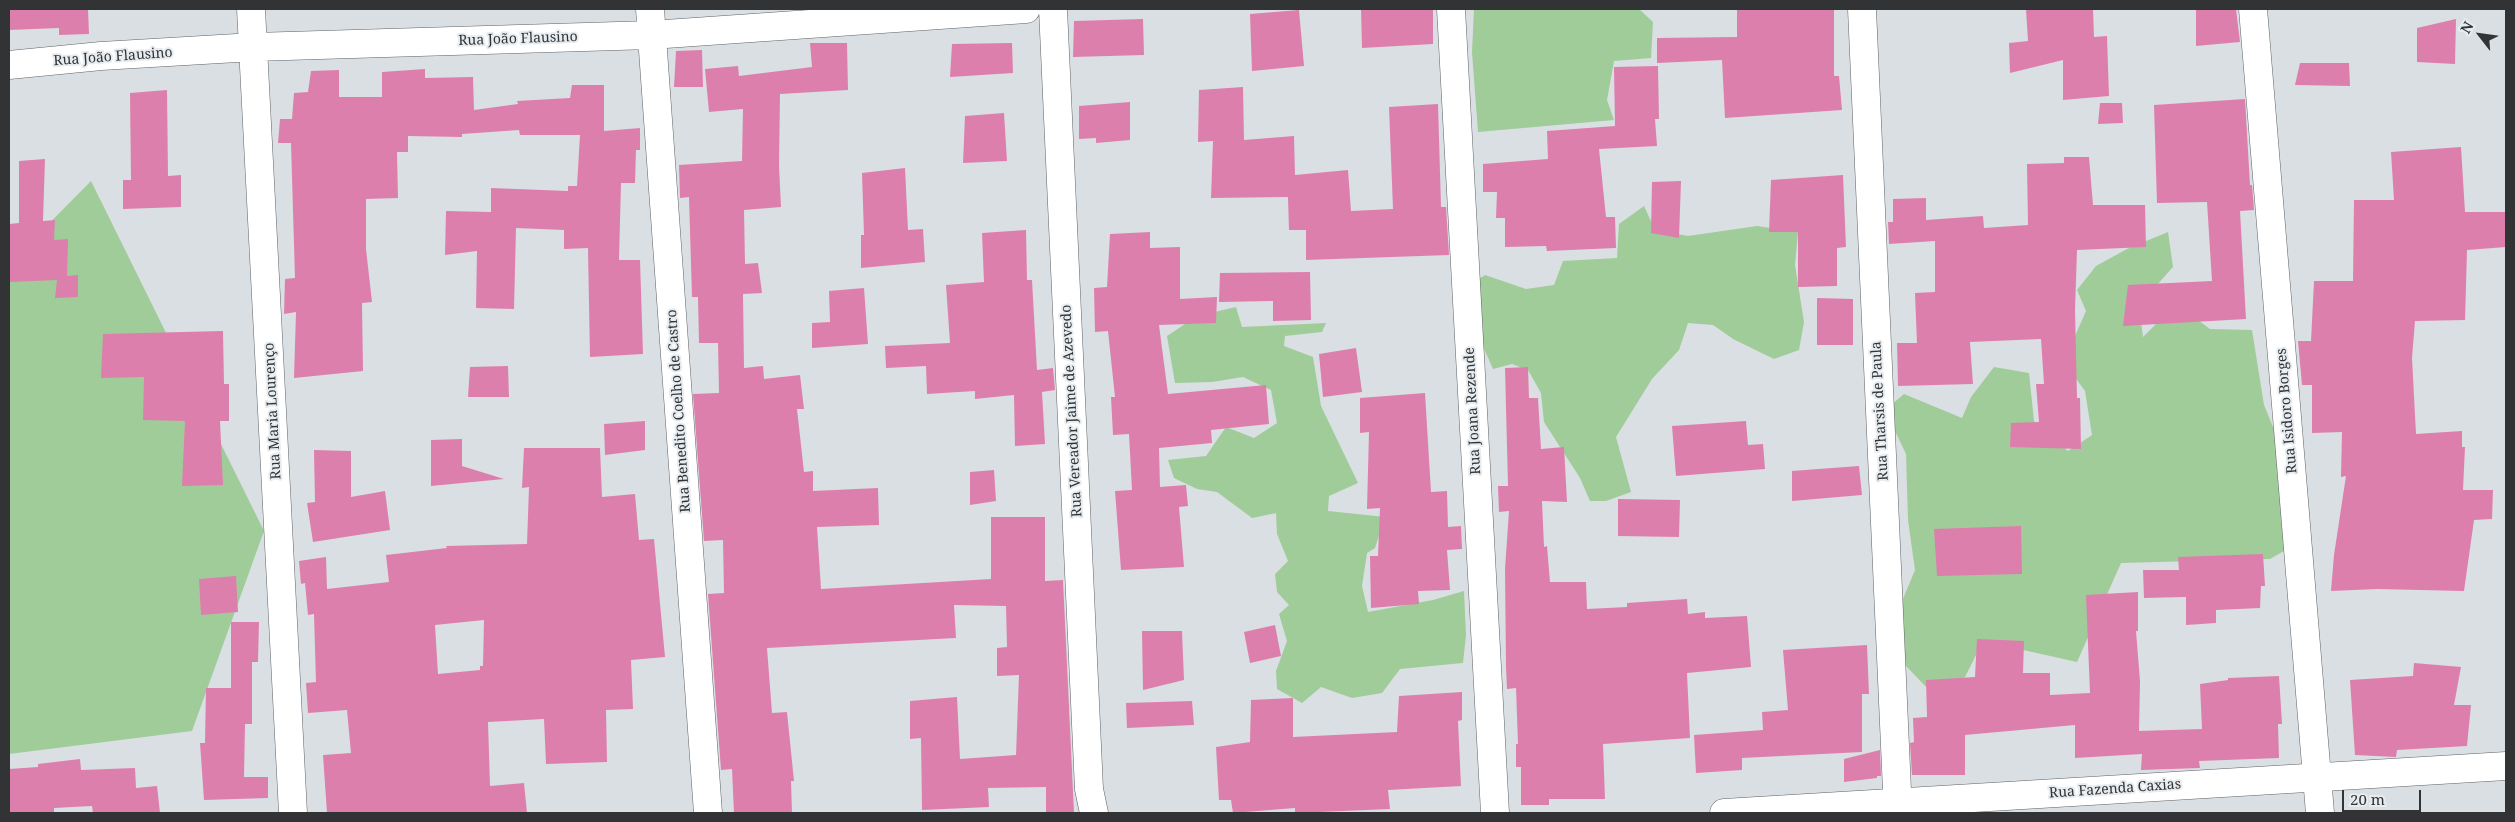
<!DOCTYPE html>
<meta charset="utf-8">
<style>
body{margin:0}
#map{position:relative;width:2515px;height:822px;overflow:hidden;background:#dadfe3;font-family:"Noto Serif",serif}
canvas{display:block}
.frame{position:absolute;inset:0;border:10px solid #313334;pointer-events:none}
.north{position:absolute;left:2455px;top:10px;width:50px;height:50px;-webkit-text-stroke:4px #e7ecf0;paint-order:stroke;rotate:300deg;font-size:14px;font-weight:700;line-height:20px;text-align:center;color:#313334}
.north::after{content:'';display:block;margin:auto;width:18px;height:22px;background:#313334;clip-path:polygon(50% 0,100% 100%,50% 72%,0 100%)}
.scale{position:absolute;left:2342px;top:790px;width:79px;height:22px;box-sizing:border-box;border:2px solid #313334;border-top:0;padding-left:6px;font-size:15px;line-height:18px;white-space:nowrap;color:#313334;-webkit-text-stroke:4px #e7ecf0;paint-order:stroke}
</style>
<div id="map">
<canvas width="2515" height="822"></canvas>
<div class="frame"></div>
<div class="north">N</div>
<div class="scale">20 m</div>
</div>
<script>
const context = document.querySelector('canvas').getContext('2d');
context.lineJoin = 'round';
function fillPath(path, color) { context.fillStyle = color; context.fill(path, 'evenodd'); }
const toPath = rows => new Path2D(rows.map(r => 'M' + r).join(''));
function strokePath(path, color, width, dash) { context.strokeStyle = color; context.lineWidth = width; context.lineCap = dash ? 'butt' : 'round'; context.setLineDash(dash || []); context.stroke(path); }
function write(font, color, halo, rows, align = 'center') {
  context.font = font + ' "Noto Serif",serif'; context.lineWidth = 4; context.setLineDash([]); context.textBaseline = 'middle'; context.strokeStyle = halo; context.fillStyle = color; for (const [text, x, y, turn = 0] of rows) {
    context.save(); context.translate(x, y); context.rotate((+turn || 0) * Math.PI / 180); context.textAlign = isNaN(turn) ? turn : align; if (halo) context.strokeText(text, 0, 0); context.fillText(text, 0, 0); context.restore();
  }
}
const green = toPath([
 [1474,9,1639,9,1653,22,1651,58,1614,61,1607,100,1614,120,1478,132,1472,52],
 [91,181,264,531,192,731,9,754,9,264],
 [1644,206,1655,230,1688,236,1757,226,1798,232,1795,265,1804,322,1799,350,1774,359,1733,339,1713,325,1688,323,1679,350,1652,379,1616,437,1631,492,1606,501,1590,501,1580,478,1544,422,1541,393,1528,370,1512,364,1493,369,1475,328,1471,284,1485,275,1526,289,1554,285,1563,261,1617,258,1619,224],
 [2168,232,2173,267,2139,305,2143,337,2176,304,2210,329,2252,330,2264,405,2280,444,2289,548,2270,559,2121,563,2077,662,1983,641,1965,677,1929,690,1906,666,1900,606,1915,570,1908,520,1906,454,1885,410,1904,394,1962,418,1971,397,1994,367,2029,373,2034,421,2068,451,2092,435,2085,391,2071,372,2075,336,2086,311,2077,290,2096,266,2127,249],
 [1236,307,1242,327,1326,323,1322,332,1285,336,1284,346,1313,357,1321,406,1358,483,1329,496,1328,511,1385,517,1375,548,1367,553,1362,586,1368,612,1433,600,1464,591,1466,635,1463,663,1400,669,1382,693,1352,698,1321,687,1302,703,1277,689,1276,671,1287,641,1279,614,1289,605,1277,592,1275,574,1288,561,1277,534,1276,513,1252,518,1217,492,1197,489,1174,478,1168,460,1206,456,1226,427,1254,438,1277,423,1271,390,1243,377,1212,382,1175,383,1167,336,1197,316]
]);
const building = toPath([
 [9,9,88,9,89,34,59,35,59,28,9,30],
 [1361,9,1433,9,1433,44,1362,48],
 [1737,9,1834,9,1834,76,1839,76,1842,110,1725,118,1722,60,1657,63,1657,38,1737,37],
 [2026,9,2093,9,2094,37,2107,36,2109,96,2063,100,2063,60,2010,73,2009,43,2028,41],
 [2196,9,2236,9,2240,42,2196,46],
 [1299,10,1304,66,1252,71,1250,14],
 [1143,19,1144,55,1073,57,1074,21],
 [2456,19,2455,64,2417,62,2417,28],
 [810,43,847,43,848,90,780,94,779,166,781,207,744,210,745,264,758,263,762,293,743,294,744,368,763,366,764,379,800,375,804,409,797,409,804,472,813,471,813,491,878,488,879,525,817,527,821,589,991,579,991,517,1045,517,1045,581,1063,580,1074,813,1046,813,1046,787,988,788,989,807,922,810,921,738,910,739,910,701,957,697,960,759,1016,755,1019,675,997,676,997,648,1007,647,1006,606,954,605,956,638,767,648,772,713,787,712,794,781,791,781,792,813,734,813,732,769,721,770,708,594,724,593,723,540,704,541,693,394,719,393,718,343,699,343,698,297,692,297,689,197,680,198,679,165,742,161,743,109,709,112,705,69,738,66,739,76,812,67],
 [1012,43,1013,73,950,77,952,44],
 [702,50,703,87,674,87,676,51],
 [2300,63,2349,63,2350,86,2295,85],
 [1658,66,1659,119,1655,119,1657,146,1599,149,1606,217,1615,217,1616,248,1547,251,1546,246,1505,247,1505,218,1496,218,1497,192,1483,192,1483,164,1548,159,1547,131,1615,126,1614,67],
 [425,69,425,78,473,77,474,110,518,104,517,101,570,98,572,85,604,85,604,131,640,128,640,150,636,150,635,183,621,183,619,260,640,260,643,354,590,357,588,248,564,249,564,230,516,228,514,309,476,308,477,251,445,255,446,211,491,212,491,188,568,191,568,186,577,186,580,135,520,135,519,130,462,134,462,137,408,136,408,152,397,152,398,198,366,199,366,249,372,302,362,303,363,371,294,378,296,312,284,314,285,279,295,278,291,143,278,143,280,119,292,119,294,93,308,92,311,71,339,70,339,97,382,97,382,72],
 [1243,87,1244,140,1294,136,1295,175,1348,170,1351,211,1393,209,1389,107,1438,104,1441,207,1446,207,1449,255,1306,260,1306,230,1289,230,1288,197,1211,198,1213,141,1198,142,1199,90],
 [167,90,168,176,181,175,181,207,123,209,123,180,131,180,130,93],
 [2245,99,2250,185,2252,185,2254,210,2240,211,2246,319,2123,326,2128,285,2212,281,2207,202,2157,203,2154,105],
 [1130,102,1130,140,1096,143,1096,138,1079,139,1079,106],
 [2100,103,2122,103,2123,123,2098,124],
 [1004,113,1007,161,963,163,965,116],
 [2461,147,2465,212,2506,212,2506,247,2467,250,2465,320,2415,321,2412,358,2416,434,2462,431,2462,447,2465,447,2463,490,2493,490,2492,519,2474,520,2464,591,2377,589,2331,591,2334,555,2346,476,2341,477,2342,432,2312,433,2312,385,2302,385,2298,341,2311,341,2314,281,2353,281,2354,200,2394,200,2391,152],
 [2064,157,2089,157,2093,205,2145,205,2146,247,2077,250,2075,310,2077,398,2080,398,2081,449,2010,447,2011,423,2039,422,2036,384,2044,384,2041,339,1970,342,1973,384,1898,386,1897,343,1917,343,1915,293,1935,292,1935,241,1889,244,1888,222,1893,222,1893,199,1926,198,1926,220,1983,216,1984,228,2028,225,2027,164,2064,163],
 [45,159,43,221,55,220,54,240,68,239,67,276,78,275,78,297,55,298,57,280,9,282,9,224,19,223,19,161],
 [905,168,908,230,923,229,925,262,861,268,861,235,864,235,862,173],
 [1843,175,1846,247,1837,248,1837,286,1798,287,1798,232,1769,232,1771,180],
 [1681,181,1679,238,1651,233,1652,182],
 [1026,230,1027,280,1032,280,1037,370,1053,368,1055,390,1042,392,1045,444,1015,446,1014,395,975,399,975,391,927,394,926,366,886,368,885,346,950,343,946,285,984,282,982,233],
 [1150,232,1150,248,1180,247,1180,299,1217,297,1216,323,1159,325,1168,394,1266,385,1269,424,1211,430,1212,443,1159,448,1160,487,1186,485,1188,506,1179,507,1184,567,1121,570,1115,491,1132,490,1129,434,1113,435,1111,397,1115,397,1108,331,1095,332,1094,288,1107,287,1110,234],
 [1310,272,1311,320,1273,321,1273,301,1219,302,1220,273],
 [864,288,868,344,812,348,812,323,830,322,829,291],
 [1817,298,1853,299,1853,345,1817,345],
 [223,331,224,384,229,384,229,421,220,421,223,485,182,486,185,421,143,420,144,377,101,378,103,334],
 [1356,348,1362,392,1323,397,1319,354],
 [508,366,509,397,468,397,470,367],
 [1528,367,1529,398,1538,398,1541,449,1564,447,1567,502,1542,501,1544,547,1547,546,1550,582,1586,582,1587,609,1627,607,1627,603,1687,599,1688,614,1705,612,1705,618,1747,616,1751,667,1687,673,1690,738,1603,744,1605,799,1549,799,1549,805,1521,805,1521,767,1516,767,1516,744,1518,744,1516,688,1507,689,1506,667,1505,569,1509,511,1499,512,1498,486,1508,486,1505,368],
 [1425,393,1431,492,1447,491,1448,527,1461,526,1462,549,1447,550,1450,590,1418,591,1419,604,1371,608,1370,556,1378,556,1380,508,1367,509,1369,432,1360,433,1360,398],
 [645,421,645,450,605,455,604,424],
 [1746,421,1748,445,1763,444,1765,469,1676,476,1672,426],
 [462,439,462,466,504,479,431,486,431,440],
 [524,448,600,448,602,497,635,494,639,540,654,539,665,657,631,660,633,709,606,710,607,762,546,764,544,719,488,722,490,786,524,783,527,813,327,813,323,755,351,753,347,710,308,713,306,683,316,682,314,614,308,615,305,583,301,584,299,561,326,557,327,589,389,582,386,555,447,548,446,546,527,544,529,487,522,488],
 [484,620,483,666,480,666,480,670,438,674,435,625],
 [314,450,351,451,351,497,385,491,390,530,313,542,307,503,315,502],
 [1859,466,1862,495,1792,501,1792,471],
 [994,470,996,501,970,505,970,472],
 [1618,499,1680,500,1679,537,1618,536],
 [2021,526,2022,574,1937,576,1934,529],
 [2263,554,2265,586,2261,586,2260,608,2216,610,2216,623,2186,625,2186,597,2144,598,2143,570,2179,570,2178,557],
 [236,576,238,612,201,615,199,579],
 [2138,592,2138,631,2136,631,2140,681,2139,731,2202,729,2200,684,2228,680,2228,678,2279,676,2282,724,2278,724,2279,758,2199,761,2200,768,2141,770,2142,754,2075,758,2075,725,1965,735,1965,775,1912,775,1910,743,1914,742,1913,718,1927,717,1926,680,1975,677,1977,639,2024,641,2023,673,2050,673,2050,695,2090,693,2086,595],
 [231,622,259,622,258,662,252,662,252,724,245,724,244,777,268,777,268,798,204,800,200,743,205,743,206,688,231,688],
 [1275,625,1281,656,1250,663,1244,632],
 [1142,631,1182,631,1184,680,1143,690],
 [1867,645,1869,694,1862,694,1862,752,1742,758,1742,770,1696,773,1694,735,1763,730,1762,712,1788,710,1783,650],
 [2414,663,2461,667,2454,705,2471,705,2467,746,2397,750,2396,757,2355,755,2350,680,2413,676],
 [1462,692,1462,720,1458,721,1461,786,1388,790,1390,809,1295,813,1295,808,1233,813,1231,800,1219,800,1216,747,1250,742,1251,700,1293,698,1293,737,1397,732,1399,696],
 [1192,701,1194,725,1127,728,1126,703],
 [1880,750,1881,776,1877,776,1877,778,1844,782,1844,759],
 [80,759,81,770,135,768,136,788,157,786,160,813,93,813,92,806,54,808,54,813,9,813,9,769,38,767,38,764]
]);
const minor = toPath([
 [251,9,293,813],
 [650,9,708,813],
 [1053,9,1089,789,1094,813],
 [1451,9,1495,813],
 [1862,9,1898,813],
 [2253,9,2320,813],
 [9,65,101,56,254,47,651,35,1026,9],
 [1724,813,2506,766]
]);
const streetNames = [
 ["Rua João Flausino",518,39,-2],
 ["Rua João Flausino",113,57,-4],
 ["Rua Maria Lourenço",273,411,-93],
 ["Rua Benedito Coelho de Castro",679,411,-94],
 ["Rua Vereador Jaime de Azevedo",1072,411,-93],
 ["Rua Joana Rezende",1473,411,-93],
 ["Rua Tharsis de Paula",1880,411,-93],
 ["Rua Isidoro Borges",2287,411,-95],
 ["Rua Fazenda Caxias",2115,789,-4]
];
fillPath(green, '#a0cc99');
fillPath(building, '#dd7fad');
strokePath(minor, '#5d6265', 29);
strokePath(minor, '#fff', 28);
write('14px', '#313334', '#e7ecf0', streetNames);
</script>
